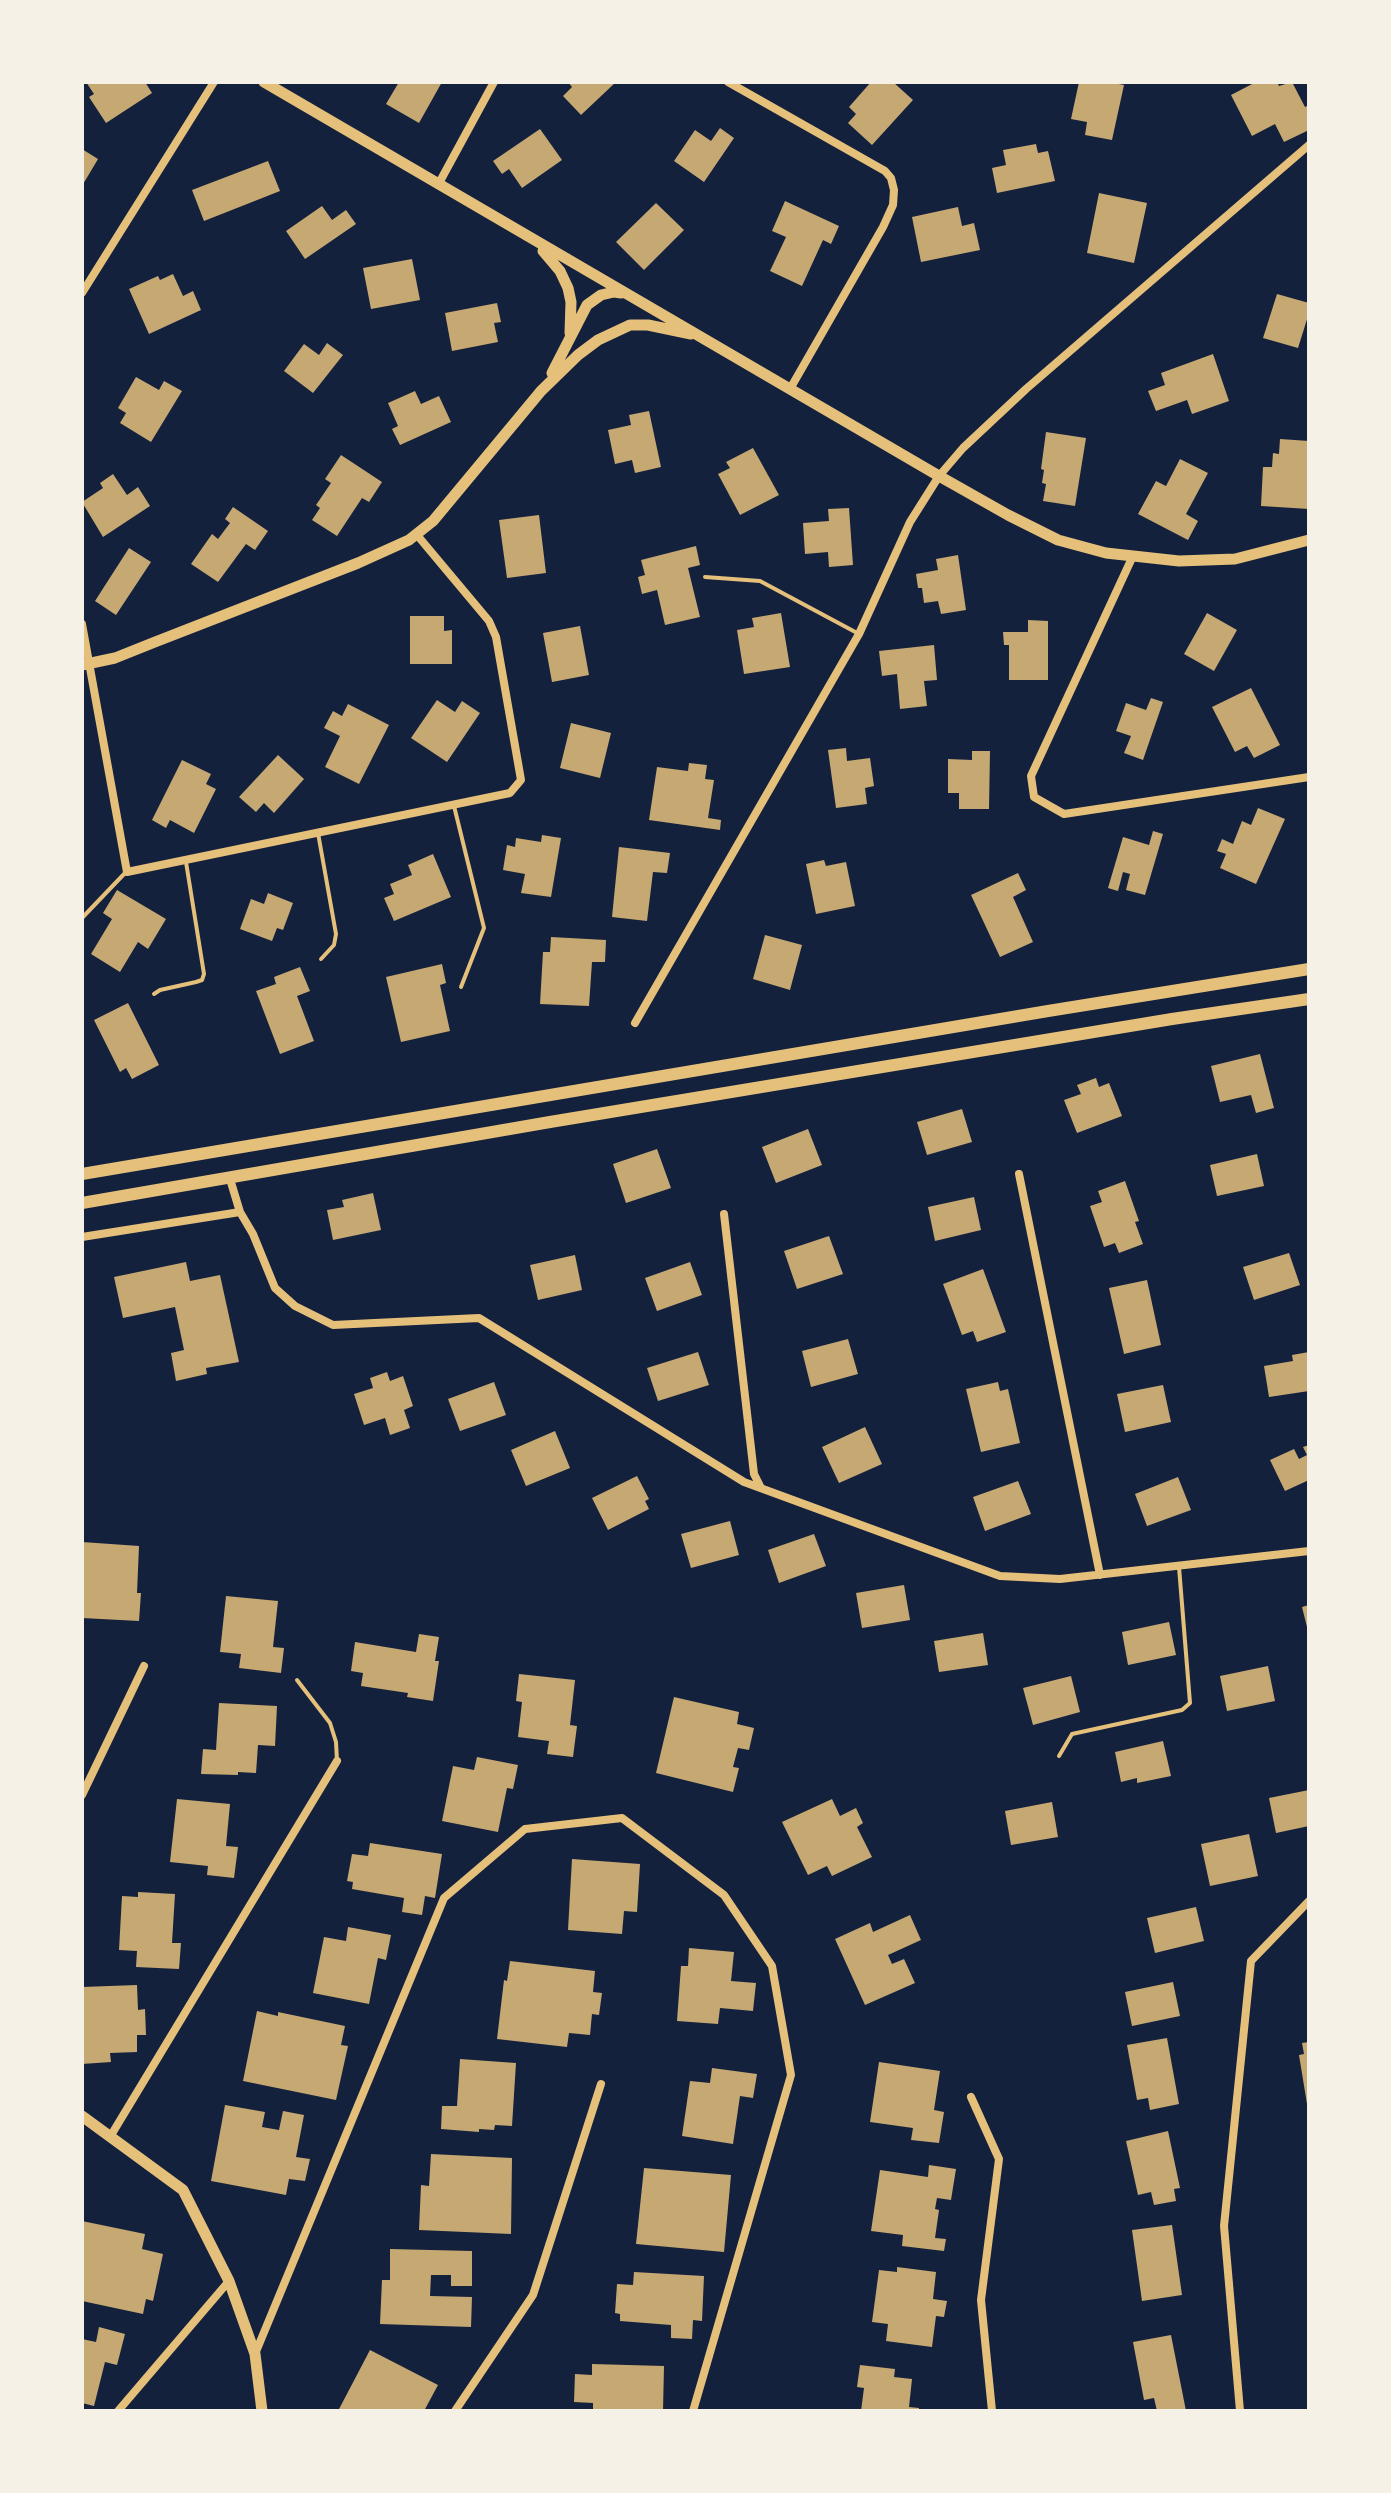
<!DOCTYPE html>
<style>
body{margin:0}
#map{position:relative;width:1391px;height:2493px;overflow:hidden;background:#14213d;font-family:Figtree,sans-serif}
canvas{display:block}
.frame{position:absolute;inset:0;border:84px solid #f6f1e7;pointer-events:none}
</style>
<div id="map">
<canvas width="1391" height="2493"></canvas>
<div class="frame"></div>
</div>
<script>
const context = document.querySelector('canvas').getContext('2d');
context.lineJoin = 'round';
function fillPath(path, color) { context.fillStyle = color; context.fill(path, 'evenodd'); }
const toPath = rows => new Path2D(rows.map(r => 'M' + r).join(''));
function strokePath(path, color, width, dash) { context.strokeStyle = color; context.lineWidth = width; context.lineCap = dash ? 'butt' : 'round'; context.setLineDash(dash || []); context.stroke(path); }
const building = toPath([
 [86,82,145,82,152,93,106,123,89,97,94,94],
 [399,82,442,82,419,123,386,104],
 [568,82,616,82,581,115,563,96,572,87],
 [871,82,893,82,913,100,872,145,848,123,856,114,849,107],
 [1079,82,1108,82,1124,85,1112,140,1085,135,1087,122,1071,119],
 [1256,82,1277,82,1279,86,1292,82,1305,107,1309,105,1309,130,1284,142,1275,124,1252,136,1231,95],
 [720,128,734,138,704,182,674,161,695,130,711,141],
 [540,129,562,160,522,188,509,169,502,174,493,161],
 [1036,144,1038,153,1048,151,1055,181,997,193,992,168,1006,165,1003,150],
 [82,149,98,159,82,186],
 [268,161,280,191,204,221,192,190],
 [1099,193,1147,203,1134,263,1087,253],
 [785,201,839,226,831,244,823,240,802,286,770,271,786,237,772,231],
 [656,203,684,230,644,270,616,242],
 [322,206,332,220,346,210,356,224,305,259,286,231],
 [958,207,962,226,974,223,980,250,921,262,912,217],
 [412,259,420,300,371,309,363,268],
 [173,274,183,296,193,291,201,310,149,334,129,289,158,276,160,280],
 [1277,294,1309,303,1309,313,1298,348,1263,338],
 [497,303,501,322,494,323,498,342,452,351,445,313],
 [327,343,343,355,313,393,284,371,304,344,319,355],
 [1213,354,1229,401,1192,414,1187,400,1156,411,1148,391,1165,385,1161,373],
 [136,377,159,390,164,381,182,391,151,442,120,423,126,413,118,408],
 [415,391,421,404,439,396,451,422,400,445,392,429,398,426,388,403],
 [649,411,661,467,635,473,632,460,615,464,608,430,631,425,629,415],
 [1046,432,1086,438,1075,506,1043,501,1046,484,1042,483,1044,470,1041,469],
 [1280,439,1309,441,1309,509,1261,506,1263,467,1272,467,1273,453,1279,454],
 [753,448,779,495,740,515,718,474,730,468,726,462],
 [341,455,382,482,369,502,362,498,337,536,312,520,320,508,316,505,331,483,325,479],
 [1180,459,1208,473,1186,514,1198,521,1188,540,1138,514,1156,481,1166,486],
 [113,474,127,495,138,487,150,506,103,537,82,502,103,488,100,483],
 [233,507,268,531,255,550,246,544,218,582,191,564,212,534,218,539,230,523,225,519],
 [849,508,853,565,829,567,828,552,805,554,803,523,829,521,828,509],
 [539,515,546,573,507,578,499,520],
 [696,546,700,565,688,568,700,617,665,625,657,590,642,594,638,577,645,575,641,560],
 [129,548,151,562,116,615,95,601],
 [958,555,966,610,941,614,938,601,924,603,922,588,918,588,916,574,938,570,936,559],
 [781,613,790,667,744,674,737,630,754,627,752,618],
 [1207,613,1237,630,1214,671,1184,654],
 [410,616,444,616,444,631,452,630,452,664,410,664],
 [1028,620,1048,621,1048,680,1009,680,1009,645,1004,645,1003,632,1028,632],
 [580,626,589,675,552,682,543,633],
 [934,645,937,680,924,681,927,706,900,709,897,674,882,676,879,651],
 [1251,688,1280,745,1254,758,1247,746,1235,752,1212,707],
 [1151,698,1163,702,1143,760,1124,753,1131,736,1116,731,1126,703,1146,710],
 [437,700,455,712,462,701,480,713,447,762,411,738],
 [348,704,389,725,359,784,325,767,340,736,324,728,333,711,342,716],
 [571,723,611,733,600,778,560,768],
 [846,748,847,761,870,758,874,786,865,788,867,804,836,808,828,750],
 [972,751,990,751,989,809,959,809,959,793,948,793,948,759,972,760],
 [278,755,304,779,274,813,264,803,256,812,239,797],
 [182,760,211,774,206,784,216,789,194,833,170,820,166,828,152,820],
 [689,763,707,765,705,779,714,780,708,818,721,820,720,830,649,820,657,767,688,771],
 [1258,808,1285,819,1256,884,1220,868,1226,854,1217,851,1222,839,1233,844,1242,821,1251,825],
 [1153,831,1163,834,1145,895,1126,890,1130,874,1123,872,1118,891,1108,888,1123,837,1149,845],
 [542,835,561,838,551,897,521,893,525,874,503,870,507,845,515,847,516,838,541,842],
 [619,847,670,853,667,873,653,872,647,921,612,917],
 [433,854,451,897,394,921,384,898,394,894,390,884,412,875,408,865],
 [824,860,826,866,846,862,855,906,816,914,806,864],
 [1018,873,1026,890,1013,897,1033,942,1000,957,971,895],
 [117,890,166,919,148,949,138,942,120,972,91,954,112,919,103,913],
 [268,893,293,903,283,930,277,928,272,941,240,929,251,899,264,904],
 [765,935,802,945,790,990,753,979],
 [551,937,606,940,605,962,592,962,589,1006,540,1004,543,952,550,952],
 [442,964,446,983,440,985,450,1031,401,1042,386,977],
 [300,967,310,991,297,996,314,1041,280,1054,256,991,276,984,274,977],
 [128,1003,159,1065,132,1079,126,1068,120,1072,94,1020],
 [1260,1054,1274,1108,1256,1113,1251,1095,1220,1102,1211,1066],
 [1096,1078,1099,1087,1109,1083,1122,1116,1077,1133,1064,1100,1081,1094,1077,1085],
 [962,1109,972,1142,927,1155,917,1122],
 [808,1129,822,1165,776,1183,762,1147],
 [657,1149,671,1188,626,1203,613,1164],
 [1257,1154,1264,1186,1217,1196,1210,1165],
 [1125,1181,1139,1221,1135,1222,1143,1244,1119,1253,1115,1243,1104,1247,1090,1206,1102,1202,1098,1191],
 [373,1193,381,1230,333,1240,327,1210,344,1207,342,1200],
 [974,1197,981,1230,935,1241,928,1207],
 [829,1236,843,1274,797,1289,784,1251],
 [1289,1253,1300,1285,1254,1300,1243,1267],
 [575,1255,582,1290,538,1300,530,1265],
 [186,1262,190,1281,220,1275,239,1362,206,1368,207,1374,176,1381,171,1353,184,1350,175,1307,123,1318,114,1277],
 [690,1262,702,1295,657,1311,645,1278],
 [983,1269,1006,1332,977,1342,973,1331,962,1335,943,1284],
 [1147,1280,1161,1345,1124,1354,1109,1288],
 [848,1339,858,1374,811,1387,802,1351],
 [698,1352,709,1385,658,1401,647,1368],
 [1309,1352,1309,1391,1269,1397,1264,1366,1293,1361,1292,1355],
 [387,1372,390,1381,403,1376,413,1406,404,1410,410,1428,390,1435,385,1418,364,1425,354,1394,373,1388,370,1378],
 [494,1382,506,1415,460,1431,448,1399],
 [998,1382,1000,1391,1008,1389,1020,1443,981,1452,966,1389],
 [1163,1385,1171,1422,1125,1432,1117,1394],
 [865,1427,882,1464,839,1483,822,1447],
 [555,1431,570,1468,526,1486,511,1450],
 [1309,1445,1309,1480,1285,1491,1270,1460,1294,1449,1299,1459,1307,1455,1303,1447],
 [637,1476,649,1499,645,1501,649,1509,608,1530,592,1498],
 [1178,1477,1191,1510,1147,1526,1135,1494],
 [1018,1481,1031,1514,985,1531,973,1497],
 [730,1521,739,1555,691,1568,681,1534],
 [814,1534,826,1566,779,1583,768,1550],
 [82,1542,139,1546,137,1593,141,1593,139,1621,82,1618],
 [904,1585,910,1620,862,1628,856,1593],
 [226,1596,278,1601,273,1647,284,1648,281,1673,239,1668,241,1654,220,1652],
 [1309,1605,1309,1631,1308,1631,1302,1607],
 [1169,1622,1176,1655,1128,1665,1122,1632],
 [983,1633,988,1665,939,1672,934,1641],
 [419,1634,439,1637,435,1661,439,1661,433,1701,407,1697,408,1693,361,1686,363,1673,351,1671,355,1642,416,1652],
 [1268,1666,1275,1701,1227,1711,1220,1676],
 [519,1674,575,1680,570,1725,577,1726,573,1757,547,1754,549,1741,518,1737,522,1702,516,1701],
 [1071,1676,1080,1712,1033,1725,1023,1688],
 [674,1697,739,1712,737,1724,754,1728,749,1750,738,1748,733,1767,739,1768,733,1792,656,1773],
 [219,1703,277,1706,275,1746,258,1745,256,1773,238,1772,238,1775,201,1774,203,1749,216,1750],
 [1163,1741,1171,1776,1137,1783,1137,1778,1121,1782,1115,1752],
 [477,1757,518,1765,513,1789,507,1788,498,1832,442,1821,453,1766,474,1770],
 [1309,1790,1309,1826,1276,1833,1269,1798],
 [177,1799,230,1804,226,1846,238,1847,234,1878,207,1875,208,1866,170,1862],
 [832,1799,840,1816,856,1808,863,1823,857,1827,872,1857,832,1876,827,1866,808,1875,782,1822],
 [1052,1802,1058,1837,1011,1845,1005,1811],
 [1249,1834,1258,1876,1210,1886,1201,1844],
 [370,1843,442,1854,435,1898,425,1896,422,1915,402,1912,404,1898,352,1889,353,1882,347,1881,352,1854,368,1856],
 [572,1859,640,1864,637,1912,624,1911,622,1934,568,1930],
 [138,1892,175,1894,172,1943,181,1943,179,1969,136,1967,137,1951,119,1950,122,1896,138,1897],
 [1196,1907,1204,1941,1155,1953,1147,1918],
 [910,1915,921,1940,888,1955,892,1964,904,1959,915,1983,865,2005,835,1939,870,1923,873,1932],
 [348,1927,391,1935,386,1960,378,1958,369,2004,313,1993,324,1937,346,1941],
 [689,1948,734,1952,731,1981,756,1983,753,2011,720,2008,718,2024,677,2021,681,1966,688,1966],
 [510,1961,595,1971,593,1992,602,1993,599,2015,592,2014,590,2035,569,2033,567,2047,497,2039,504,1980,507,1981],
 [1173,1982,1180,2016,1132,2026,1125,1992],
 [137,1985,138,2010,145,2009,146,2035,137,2035,137,2052,110,2053,111,2062,82,2064,82,1987],
 [257,2011,278,2016,278,2012,345,2026,341,2045,348,2046,336,2100,243,2081],
 [1167,2038,1179,2104,1150,2110,1148,2098,1137,2100,1127,2045],
 [1309,2042,1309,2104,1307,2104,1299,2055,1304,2054,1302,2043],
 [460,2059,516,2063,512,2126,495,2125,494,2130,479,2129,479,2132,441,2129,442,2106,457,2106],
 [879,2062,940,2071,934,2110,944,2112,939,2143,911,2140,913,2128,870,2122],
 [712,2068,757,2074,753,2098,740,2096,733,2144,682,2136,690,2081,710,2083],
 [225,2105,265,2112,262,2127,279,2130,283,2111,304,2115,296,2157,310,2159,305,2181,289,2179,286,2195,211,2181],
 [1168,2131,1180,2188,1174,2189,1176,2201,1154,2205,1151,2192,1138,2195,1126,2141],
 [431,2154,512,2158,511,2234,419,2230,421,2185,429,2186],
 [929,2165,956,2169,951,2200,937,2198,935,2209,939,2210,935,2238,946,2239,944,2251,902,2246,903,2235,871,2231,880,2170,928,2177],
 [644,2168,731,2175,724,2252,636,2244],
 [82,2221,145,2234,142,2249,163,2254,153,2301,146,2299,143,2314,82,2301],
 [1172,2225,1182,2295,1142,2301,1132,2230],
 [390,2249,472,2251,472,2286,451,2286,451,2275,431,2275,430,2296,472,2297,471,2327,380,2324,382,2280,390,2280],
 [897,2267,936,2272,933,2299,947,2301,944,2317,936,2316,932,2347,886,2341,888,2324,872,2322,879,2270,897,2272],
 [634,2272,704,2276,702,2321,693,2320,692,2339,671,2338,671,2325,620,2321,620,2314,615,2313,617,2284,633,2285],
 [99,2327,125,2334,117,2365,105,2362,94,2406,82,2403,82,2339,96,2342],
 [1171,2335,1186,2411,1157,2411,1154,2398,1144,2400,1133,2342],
 [370,2350,438,2385,424,2411,338,2411],
 [592,2364,664,2366,663,2411,593,2411,593,2403,574,2402,575,2374,592,2375],
 [860,2365,895,2369,894,2377,912,2379,909,2407,919,2408,919,2411,861,2411,864,2388,857,2387]
]);
const service = toPath([
 [705,577,760,581,859,634],
 [454,806,484,928,461,987],
 [318,833,336,934,334,945,321,959],
 [82,918,125,873],
 [154,994,160,990,196,982,202,980,204,974,186,862],
 [297,1680,330,1723,336,1742,337,1761],
 [1059,1756,1072,1734,1182,1710,1190,1703,1179,1567]
]);
const minor = toPath([
 [728,82,885,171,891,178,894,190,893,205,883,227,790,389],
 [438,185,494,82],
 [82,293,214,82],
 [1132,558,1031,776,1034,797,1064,814,1309,777],
 [82,624,127,872,510,793,521,780,496,637,489,621,417,535],
 [635,1023,859,634,910,522,939,476,963,448,1026,389,1309,145],
 [1019,1174,1100,1575],
 [230,1179,240,1212,253,1234,275,1288,295,1306,333,1325,479,1318,744,1482,1000,1576,1060,1579,1309,1551],
 [724,1214,754,1474,761,1488],
 [82,1237,240,1212],
 [82,1795,144,1666],
 [971,2097,999,2159,981,2300,992,2411],
 [110,2137,337,1761],
 [255,2354,444,1898,525,1829,622,1818,724,1895,772,1966,791,2075,693,2411],
 [118,2411,229,2281],
 [455,2411,533,2295,601,2084],
 [1240,2411,1224,2226,1251,1961,1309,1901]
]);
const tertiary = toPath([
 [264,82,939,476,1008,515,1058,540,1106,553,1179,561,1235,559,1309,540],
 [543,251,560,271,568,288,571,302,570,333],
 [552,373,587,305,601,295,614,292,621,293],
 [82,665,115,658,155,642,358,563,409,540,433,521,541,391,578,355,598,340,630,325,648,325,691,334],
 [82,2116,183,2190,229,2281,255,2354,262,2411]
]);
const secondary = toPath([
 [82,1174,1048,1011,1309,969],
 [82,1203,550,1122,1172,1019,1309,999]
]);
fillPath(building, '#c6a872');
strokePath(service, '#e5c07b', 4);
strokePath(minor, '#e5c07b', 8);
strokePath(tertiary, '#e5c07b', 11);
strokePath(secondary, '#e5c07b', 12);
</script>
